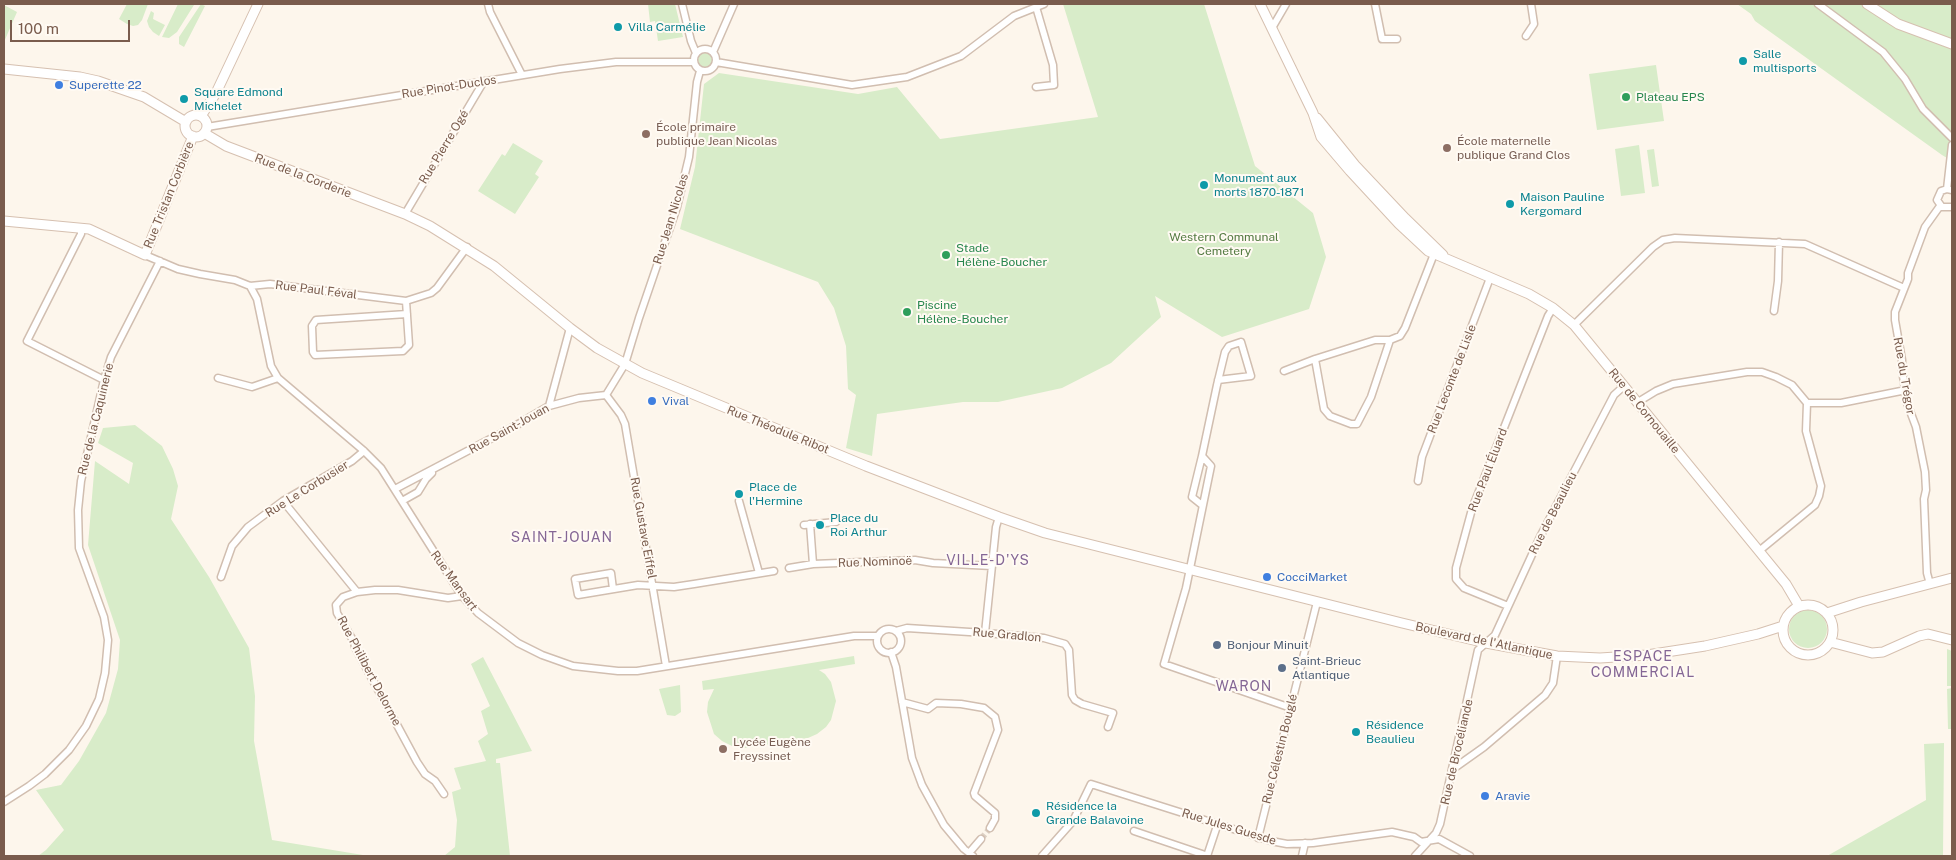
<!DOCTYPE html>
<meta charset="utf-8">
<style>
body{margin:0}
#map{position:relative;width:1956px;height:860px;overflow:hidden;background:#fdf6ec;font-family:"Public Sans",sans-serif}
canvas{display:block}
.frame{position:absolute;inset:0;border:5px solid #7a5c4d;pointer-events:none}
.scale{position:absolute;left:10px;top:20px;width:120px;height:22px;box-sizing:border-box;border:2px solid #7a5c4d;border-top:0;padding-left:6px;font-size:15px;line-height:18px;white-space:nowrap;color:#7a5c4d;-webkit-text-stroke:4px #fffaf3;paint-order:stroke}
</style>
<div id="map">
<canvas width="1956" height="860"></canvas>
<div class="frame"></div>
<div class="scale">100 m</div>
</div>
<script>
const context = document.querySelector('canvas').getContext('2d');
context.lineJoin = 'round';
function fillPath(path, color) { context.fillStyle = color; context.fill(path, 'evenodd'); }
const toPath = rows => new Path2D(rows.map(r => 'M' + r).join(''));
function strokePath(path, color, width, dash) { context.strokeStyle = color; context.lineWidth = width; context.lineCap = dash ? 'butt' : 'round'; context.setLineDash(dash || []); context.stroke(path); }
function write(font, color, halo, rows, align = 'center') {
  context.font = font + ' "Public Sans",sans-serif'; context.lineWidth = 4; context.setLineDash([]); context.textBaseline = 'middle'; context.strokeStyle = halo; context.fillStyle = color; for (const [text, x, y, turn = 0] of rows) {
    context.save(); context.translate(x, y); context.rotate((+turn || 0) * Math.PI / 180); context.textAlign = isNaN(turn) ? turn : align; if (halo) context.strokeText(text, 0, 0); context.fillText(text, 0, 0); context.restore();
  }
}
const green = toPath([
 [127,4,148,4,142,20,138,25,133,26,127,24,119,19],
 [178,4,194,5,177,32,169,38,162,37],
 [201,4,205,6,184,47,179,44,179,37],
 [648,4,675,4,683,37,658,41,655,21,650,22],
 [1063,4,1204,4,1255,166,1313,213,1326,257,1309,309,1222,337,1155,296,1161,317,1111,363,1062,388,998,402,963,402,877,414,872,456,846,448,856,395,848,389,846,346,834,308,818,282,680,229,695,167,704,84,719,73,858,94,897,87,940,139,1098,117],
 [1737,4,1952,4,1952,161,1942,155,1755,21,1751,14],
 [4,5,17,12,4,42],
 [151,11,154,13,153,19,165,25,159,36,153,32,149,27,147,21],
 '698 60a7 7 0 1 1 14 0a7 7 0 1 1-14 0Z',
 [1656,65,1664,121,1597,130,1589,74],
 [513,143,543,161,535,174,539,177,515,214,478,191,502,154,505,156],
 [1639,145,1645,193,1621,196,1615,149],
 [1654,149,1659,186,1652,187,1647,150],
 [135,425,162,446,173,469,178,486,171,519,209,577,249,648,255,696,254,741,272,840,369,856,38,856,46,850,64,830,36,790,61,785,79,761,106,713,118,669,120,640,88,545,95,461,129,484,133,463,98,443,103,428],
 '1789 629a19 19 0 1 1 38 0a19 19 0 1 1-38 0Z',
 [1947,649,1952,651,1952,686,1947,686],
 [854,656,855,664,819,670,825,674,831,682,836,701,831,720,826,727,817,734,808,738,746,748,732,746,722,741,714,734,707,712,708,702,714,689,703,690,702,681],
 [483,657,532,751,496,759,496,763,500,763,510,856,444,856,455,847,457,820,452,792,461,789,454,768,486,761,478,741,488,734,481,711,490,706,471,664],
 [680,685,681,712,675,716,667,715,659,689],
 [1952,688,1952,729,1948,729,1947,689],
 [1944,743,1943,856,1827,856,1926,800,1924,744]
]);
const streetTunnel = toPath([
 [981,839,990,828]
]);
const street = toPath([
 [488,4,490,12,522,75],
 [682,4,691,41,696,53],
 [1375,4,1382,39,1397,39],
 [1818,4,1883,52,1905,79,1923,109,1952,138],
 [1036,7,1053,65,1054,85,1036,87],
 [1272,28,1286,4],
 [1526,36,1534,24,1531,4],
 '694 60a11 11 0 1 1 22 0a11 11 0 1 1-22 0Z',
 [713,52,734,4],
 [716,62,852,85,907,77,961,56,1014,16,1044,4],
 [207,127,560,69,616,62,694,62],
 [1947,189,1952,145],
 [1952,190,1947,189,1941,191,1937,200,1942,207,1952,207],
 [405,214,484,81],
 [81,228,81,234,27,341,104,380],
 [145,255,178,269,200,274,235,280,250,286,270,284,406,301,431,293,437,288,467,247],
 [250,286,257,299,271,366,278,378,364,451,381,468,462,596,478,613,518,643,542,655,573,666,618,671,637,671,854,636,878,636],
 [406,301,409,345,403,351,315,355,313,352,312,326,316,320,407,314],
 [1774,311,1778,281,1779,242],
 [1574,325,1653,247,1663,240,1675,238,1805,244,1904,288],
 [1315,359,1324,409,1330,416,1351,424,1357,424,1371,397,1390,340],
 [1284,371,1315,359,1375,340,1390,340,1400,336,1405,328,1434,254],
 [218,378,252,387,278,378],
 [1218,380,1251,376,1241,342,1229,346,1225,352,1217,385,1202,456,1211,466,1186,588,1164,664,1291,708],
 [606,395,625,364,639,318,677,207,689,157,697,82,700,71],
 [606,395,621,415,625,424,666,666],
 [1638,402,1656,391,1673,384,1747,372,1762,372,1776,377,1792,385,1807,403,1841,403,1906,390],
 [549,406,570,328],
 [1202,456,1192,497,1202,505],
 [1418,481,1422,457,1490,278],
 [395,489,515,426,549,406,579,398,606,395],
 [283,501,357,592],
 [402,501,418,492,426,479,432,473],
 [739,501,759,573],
 [810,524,813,564],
 [804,525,836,522],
 [1759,551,1815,505,1819,496,1821,486,1806,431,1807,403],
 [789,568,813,564,915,560,933,563,992,566],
 [221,577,232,546,248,527,283,501,352,461,364,451],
 [1930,584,1927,573,1924,499,1926,490,1925,472,1916,427,1907,403,1902,369,1902,360,1895,320,1895,312,1908,279,1908,273,1925,227,1940,206],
 [613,589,611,573,575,579,578,595,638,585,674,587,694,584,774,571],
 [1508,606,1464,588,1456,579,1456,568,1472,509,1548,316,1553,308],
 '877 641a12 12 0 1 1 24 0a12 12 0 1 1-24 0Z',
 [896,631,907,628,985,633,1044,638,1065,644,1069,650,1072,695,1075,700,1082,704,1113,713,1108,727],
 [985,633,996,527,999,517],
 [891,652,896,667,912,758,922,785,944,825,964,849,973,856],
 [902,702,928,709,936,703,961,704,984,708,995,717,998,730,974,793,975,796,995,813,995,819,990,828],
 [1453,769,1484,747,1545,695,1553,683,1557,656],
 [444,794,435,781,425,774,417,762,355,647,354,642,337,613,336,605,343,597,357,592,375,590,398,590,448,598,462,596],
 [4,802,29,786,45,774,69,750,86,726,99,699,105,673,108,640,104,617,79,548,78,510,81,481,104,380,111,357,160,261],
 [1134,831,1208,856],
 [1258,838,1317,602],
 [969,853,981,839],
 [1042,856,1073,821,1091,784,1271,841,1287,844,1313,843,1392,832,1414,837,1421,842,1439,839,1470,856],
 [1207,856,1217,826],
 [1302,856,1305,843],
 [1415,856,1436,833,1440,824,1478,650,1495,635,1541,535,1614,395,1624,386]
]);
const secondary = toPath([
 [1260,4,1313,113,1321,137,1350,171,1399,224,1428,251,1529,294,1553,308,1574,325,1786,584,1799,606],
 [1867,4,1898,24,1952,44],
 [4,69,80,77,98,81,144,97,186,122],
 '185 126a11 11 0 1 1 22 0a11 11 0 1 1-22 0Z',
 [201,116,216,93,258,4],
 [1317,118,1355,165,1405,218,1443,255],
 [204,133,226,146,405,214,430,226,494,266,570,328,597,348,642,373,866,466,999,517,1045,533,1402,623,1486,643,1557,656,1600,658,1647,655,1705,646,1758,634,1783,626],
 [4,221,89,229,145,255,193,136],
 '1783 630a25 25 0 1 1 50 0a25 25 0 1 1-50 0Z',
 [1827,613,1861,602,1952,578],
 [1830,642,1872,653,1883,652,1919,636,1928,634,1952,640]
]);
const markers = [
 [618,27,5,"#0f9aa8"],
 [1743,61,5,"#0f9aa8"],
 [59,85,5,"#3f7fe0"],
 [1626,97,5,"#2e9e5b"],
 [184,99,5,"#0f9aa8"],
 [646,134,5,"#8d6e63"],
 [1447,148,5,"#8d6e63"],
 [1204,185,5,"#0f9aa8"],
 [1510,204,5,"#0f9aa8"],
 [946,255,5,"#2e9e5b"],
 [907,312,5,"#2e9e5b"],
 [652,401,5,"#3f7fe0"],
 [739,494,5,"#0f9aa8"],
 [820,525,5,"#0f9aa8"],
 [1267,577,5,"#3f7fe0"],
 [1217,645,5,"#5c6f8a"],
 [1282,668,5,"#5c6f8a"],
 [1356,732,5,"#0f9aa8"],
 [723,749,5,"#8d6e63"],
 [1485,796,5,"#3f7fe0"],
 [1036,813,5,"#0f9aa8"]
];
const cultureNames = [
 ["Villa Carmélie",628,27],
 ["Salle",1753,54],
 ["multisports",1753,68],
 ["Square Edmond",194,92],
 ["Michelet",194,106],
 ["Monument aux",1214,178],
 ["morts 1870-1871",1214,192],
 ["Maison Pauline",1520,197],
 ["Kergomard",1520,211],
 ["Place de",749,487],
 ["l'Hermine",749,501],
 ["Place du",830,518],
 ["Roi Arthur",830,532],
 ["Résidence",1366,725],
 ["Beaulieu",1366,739],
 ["Résidence la",1046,806],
 ["Grande Balavoine",1046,820]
];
const shopNames = [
 ["Superette 22",69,85],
 ["Vival",662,401],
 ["CocciMarket",1277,577],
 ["Aravie",1495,796]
];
const streetNames = [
 ["Rue Pinot-Duclos",449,87,-9],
 ["Rue Pierre Ogé",444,147,-59],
 ["Rue de la Corderie",303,176,21],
 ["Rue Tristan Corbière",169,195,-68],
 ["Rue Jean Nicolas",671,219,-73],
 ["Rue Paul Féval",316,290,7],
 ["Rue du Trégor",1904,376,80],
 ["Rue Leconte de Lisle",1452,379,-69],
 ["Rue de Cornouaille",1644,411,51],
 ["Rue de la Caquinerie",96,419,-76],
 ["Rue Saint-Jouan",509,429,-29],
 ["Rue Théodule Ribot",778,430,22],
 ["Rue Paul Éluard",1488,470,-69],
 ["Rue Le Corbusier",307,489,-32],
 ["Rue de Beaulieu",1553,513,-63],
 ["Rue Gustave Eiffel",643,528,80],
 ["Rue Nominoë",875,562,-2],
 ["Rue Mansart",454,581,54],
 ["Rue Gradlon",1007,635,5],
 ["Boulevard de l'Atlantique",1484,641,12],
 ["Rue Philibert Delorme",369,671,62],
 ["Rue Célestin Bouglé",1280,749,-76],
 ["Rue de Brocéliande",1457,752,-77],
 ["Rue Jules Guesde",1229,827,17]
];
const leisureNames = [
 ["Plateau EPS",1636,97],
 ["Stade",956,248],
 ["Hélène-Boucher",956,262],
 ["Piscine",917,305],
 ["Hélène-Boucher",917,319]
];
const educationNames = [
 ["École primaire",656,127],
 ["publique Jean Nicolas",656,141],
 ["École maternelle",1457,141],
 ["publique Grand Clos",1457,155],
 ["Lycée Eugène",733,742],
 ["Freyssinet",733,756]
];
const parkNames = [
 ["Western Communal",1224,237],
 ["Cemetery",1224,251]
];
const serviceNames = [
 ["Bonjour Minuit",1227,645],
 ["Saint-Brieuc",1292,661],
 ["Atlantique",1292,675]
];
const neighbourhoodNames = [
 ["SAINT-JOUAN",562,538],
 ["VILLE-D'YS",988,561],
 ["ESPACE",1643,657],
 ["COMMERCIAL",1643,673],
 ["WARON",1244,687]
];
fillPath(green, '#d8ecc9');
strokePath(streetTunnel, '#dcd0c4', 6, [6, 3]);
strokePath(street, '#d1beb0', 9);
strokePath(secondary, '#d6c0b0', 11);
strokePath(street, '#fff', 6);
strokePath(secondary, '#fff', 9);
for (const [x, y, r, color] of markers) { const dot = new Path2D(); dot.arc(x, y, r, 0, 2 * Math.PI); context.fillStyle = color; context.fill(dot); strokePath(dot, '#fffaf3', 2); }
write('12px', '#0d838f', '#fffaf3', cultureNames, 'left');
write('12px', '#366cbe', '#fffaf3', shopNames, 'left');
write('12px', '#7a5c4d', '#fffaf3', streetNames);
write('12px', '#27864d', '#fffaf3', leisureNames, 'left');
write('12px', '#785e54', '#fffaf3', educationNames, 'left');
write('12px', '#537a41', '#fffaf3', parkNames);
write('12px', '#4e5e75', '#fffaf3', serviceNames, 'left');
context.letterSpacing = '1px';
write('14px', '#846695', '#fffaf3', neighbourhoodNames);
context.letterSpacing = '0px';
</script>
